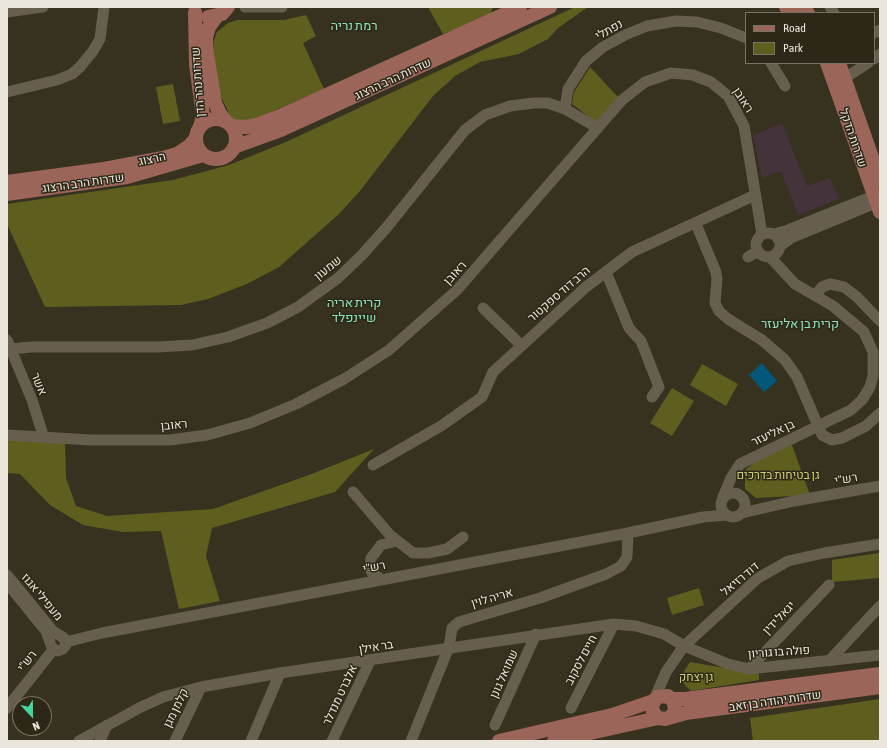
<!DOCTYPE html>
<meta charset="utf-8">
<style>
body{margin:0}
#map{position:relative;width:887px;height:748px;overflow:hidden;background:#373120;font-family:"Asap Condensed",sans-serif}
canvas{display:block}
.frame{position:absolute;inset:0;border:8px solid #eae6db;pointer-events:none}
.legend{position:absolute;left:745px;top:12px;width:130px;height:52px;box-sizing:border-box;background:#2d2717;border:1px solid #797365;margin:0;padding:5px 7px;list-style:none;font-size:12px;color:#eae6db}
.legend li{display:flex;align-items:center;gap:8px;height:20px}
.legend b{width:20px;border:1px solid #797365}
.north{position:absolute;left:12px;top:696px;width:40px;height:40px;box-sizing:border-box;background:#2d2717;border:1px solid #797365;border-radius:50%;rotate:158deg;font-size:11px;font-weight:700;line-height:16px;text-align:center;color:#eae6db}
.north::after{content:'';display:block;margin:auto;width:14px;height:18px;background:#44d49f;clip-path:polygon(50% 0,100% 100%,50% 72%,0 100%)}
</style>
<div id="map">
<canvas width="887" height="748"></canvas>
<div class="frame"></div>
<ul class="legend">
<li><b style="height:5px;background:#9c655a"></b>Road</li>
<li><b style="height:11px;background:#5e5f1f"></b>Park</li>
</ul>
<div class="north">N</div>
</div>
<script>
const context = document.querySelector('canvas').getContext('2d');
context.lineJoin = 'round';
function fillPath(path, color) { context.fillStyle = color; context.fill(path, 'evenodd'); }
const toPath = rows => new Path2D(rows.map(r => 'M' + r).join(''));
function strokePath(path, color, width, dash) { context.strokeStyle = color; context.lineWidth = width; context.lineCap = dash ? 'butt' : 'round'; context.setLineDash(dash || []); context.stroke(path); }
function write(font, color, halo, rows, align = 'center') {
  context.font = font + ' "Asap Condensed",Heebo,sans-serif'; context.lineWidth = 3; context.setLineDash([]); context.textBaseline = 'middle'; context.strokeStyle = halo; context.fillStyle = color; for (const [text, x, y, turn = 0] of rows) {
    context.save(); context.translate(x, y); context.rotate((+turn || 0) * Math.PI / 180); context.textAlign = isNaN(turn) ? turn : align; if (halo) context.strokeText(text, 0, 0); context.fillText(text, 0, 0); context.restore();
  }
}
const commercial = toPath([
 [782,123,807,186,830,178,839,199,798,215,781,171,762,178,753,136]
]);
const green = toPath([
 [428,7,493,7,490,16,443,34],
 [575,7,588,7,558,28,548,39,519,54,480,62,455,76,433,96,360,191,339,214,279,267,247,284,208,299,181,305,45,307,7,224,7,204,173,180,229,165,286,142],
 [306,15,316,36,303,43,324,89,248,122,237,121,230,118,227,109,219,93,214,57,214,40,217,32,228,23,237,20,284,20],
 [590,67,619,98,596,122,572,104,574,92],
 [173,84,180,121,163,124,156,87],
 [702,364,738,384,726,406,690,385],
 [672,388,694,401,672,436,650,423],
 [7,437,65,439,66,478,76,506,107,516,213,509,309,475,374,449,335,492,212,528,206,556,220,601,179,609,161,531,123,532,83,525,50,505,20,474,7,473],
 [792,445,810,495,756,498,745,489,745,470,758,460],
 [879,553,879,578,832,582,832,560],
 [699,588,704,605,672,615,667,598],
 [690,662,759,674,759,680,691,691,682,682,681,676],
 [880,699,880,741,753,741,750,718]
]);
const water = toPath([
 [762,363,777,381,764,392,749,375]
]);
const minor = toPath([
 [245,7,282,7],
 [830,7,834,13],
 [7,12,43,7],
 [874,33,880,30],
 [874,59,880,54],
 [771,63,785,86],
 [839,82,868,63],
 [7,92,57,80,72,74,80,67,93,51,100,39,104,7],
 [565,109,568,89,586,61,603,47,625,35,647,26,676,21,697,22,721,28,746,38],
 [696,224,716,272,717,279,715,303,719,311,728,319,762,340,785,360,797,377,822,435,832,440,842,438,866,426,880,413],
 '756 245a12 12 0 1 1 24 0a12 12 0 1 1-24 0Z',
 [774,234,785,231,873,196,880,195],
 [780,246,791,238,876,203,880,200],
 [748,257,758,251],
 [606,272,629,328,641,341,659,387,652,397],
 [815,296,822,287,830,284,844,287,857,297,880,321],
 [483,308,521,345],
 [7,340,32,400,44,438],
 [11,349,31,347,158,347,192,345,228,337,267,323,298,307,338,278,362,255,387,227,465,130,485,115,510,106,534,103,548,103,565,109,598,128],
 [7,435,91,440,170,440,207,435,250,423,296,404,344,379,389,350,457,290,622,100,645,82,671,73,693,75,711,82,728,96,744,126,762,234],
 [373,465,441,426,482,397,493,372,586,287,632,252,755,195],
 [353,492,390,535,413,553,428,553,447,549,463,537],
 '721 505a12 12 0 1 1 24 0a12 12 0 1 1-24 0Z',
 [723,497,731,478,740,464,851,410,862,400,870,387,873,376,873,352,864,332,833,306,795,284,770,257],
 [742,513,794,501,880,486],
 [7,575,53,631,64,638,66,645,63,649,58,651,52,648,46,631,7,583],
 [381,579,372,573,370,568,371,558,381,545,396,541],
 [66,642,102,633,628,533,703,517,727,515],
 [829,661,880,606],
 [749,669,829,585],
 [654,700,666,672,684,646,758,578,788,561,824,553,880,544],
 [7,708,53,650],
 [571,708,614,624],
 [495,725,536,634],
 [79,741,139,708,163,697,201,687,280,673,614,624,636,626,664,634,684,646,728,664,749,669,880,655],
 [100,741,107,725],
 [175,741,201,687],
 [251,741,280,673],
 [332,741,370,661],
 [411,741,449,647,452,628,459,622,540,598,606,574,621,566,627,557,628,533]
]);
const major = toPath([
 [786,7,792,13],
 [802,7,808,13],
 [195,12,196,64,203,116,200,127],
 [217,16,209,27,206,38,207,54,215,103,220,114,226,121],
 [208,17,222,14,228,7],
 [827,63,880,212],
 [839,63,880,180],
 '196 139a20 20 0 1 1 40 0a20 20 0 1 1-40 0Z',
 [231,126,246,127,257,125,280,116,520,7],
 [234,147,281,130,550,7],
 [7,182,104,169,163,158,177,154,189,146,196,138],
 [7,194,127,177,203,155],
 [672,699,685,699,880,674],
 [670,717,675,712,674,702,668,696,657,697,652,705,653,712,658,718,665,719,686,713,880,687],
 [499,741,612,715,653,701],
 [554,741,658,718]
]);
const streetNames = [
 ["נפתלי",609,30,-29],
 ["שדרות הרב הרצוג",393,79,-25],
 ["שדרות נהר הדן",198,82,-94],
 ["ראובן",743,100,57],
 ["שדרות הדקל",853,138,71],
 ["הרצוג",152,159,-12],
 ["שדרות הרב הרצוג",83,183,-8],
 ["שמעון",328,268,-39],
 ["ראובן",455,273,-47],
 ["הרב דוד ספקטור",559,294,-41],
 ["אשר",39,384,68],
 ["ראובן",174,425,-5],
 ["בן אליעזר",773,433,-25],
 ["רש\"י",846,479,-10],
 ["רש\"י",374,567,-11],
 ["דוד רזיאל",740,579,-40],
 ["מעפילי אגוז",42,597,50],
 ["אריה לוין",492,598,-16],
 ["יגאל ידין",779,618,-46],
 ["בר אילן",376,647,-9],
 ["פולה בו גוריון",779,652,-4],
 ["חיים לסקוב",581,660,-62],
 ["רש\"י",27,661,-52],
 ["שמואל גונן",504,674,-66],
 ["אלברט מנדלר",340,695,-65],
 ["שדרות יהודה בן זאב",775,701,-8],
 ["קלמן מגן",176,708,-64]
];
const parkNames = [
 ["גן בטיחות בדרכים",778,475],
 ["גן יצחק",696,677]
];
const neighbourhoodNames = [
 ["רמת נריה",354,26],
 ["קרית אריה",354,303],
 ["שיינפלד",354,318],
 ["קרית בן אליעזר",800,324]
];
fillPath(commercial, '#45333c');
fillPath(green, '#5e5f1f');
fillPath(water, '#035779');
strokePath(minor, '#665f4d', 11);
strokePath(major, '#9c655a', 14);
write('12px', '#eae6db', '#2d2717', streetNames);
write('12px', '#cdd071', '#2d2717', parkNames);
write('13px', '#8ce2bc', '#2d2717', neighbourhoodNames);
</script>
